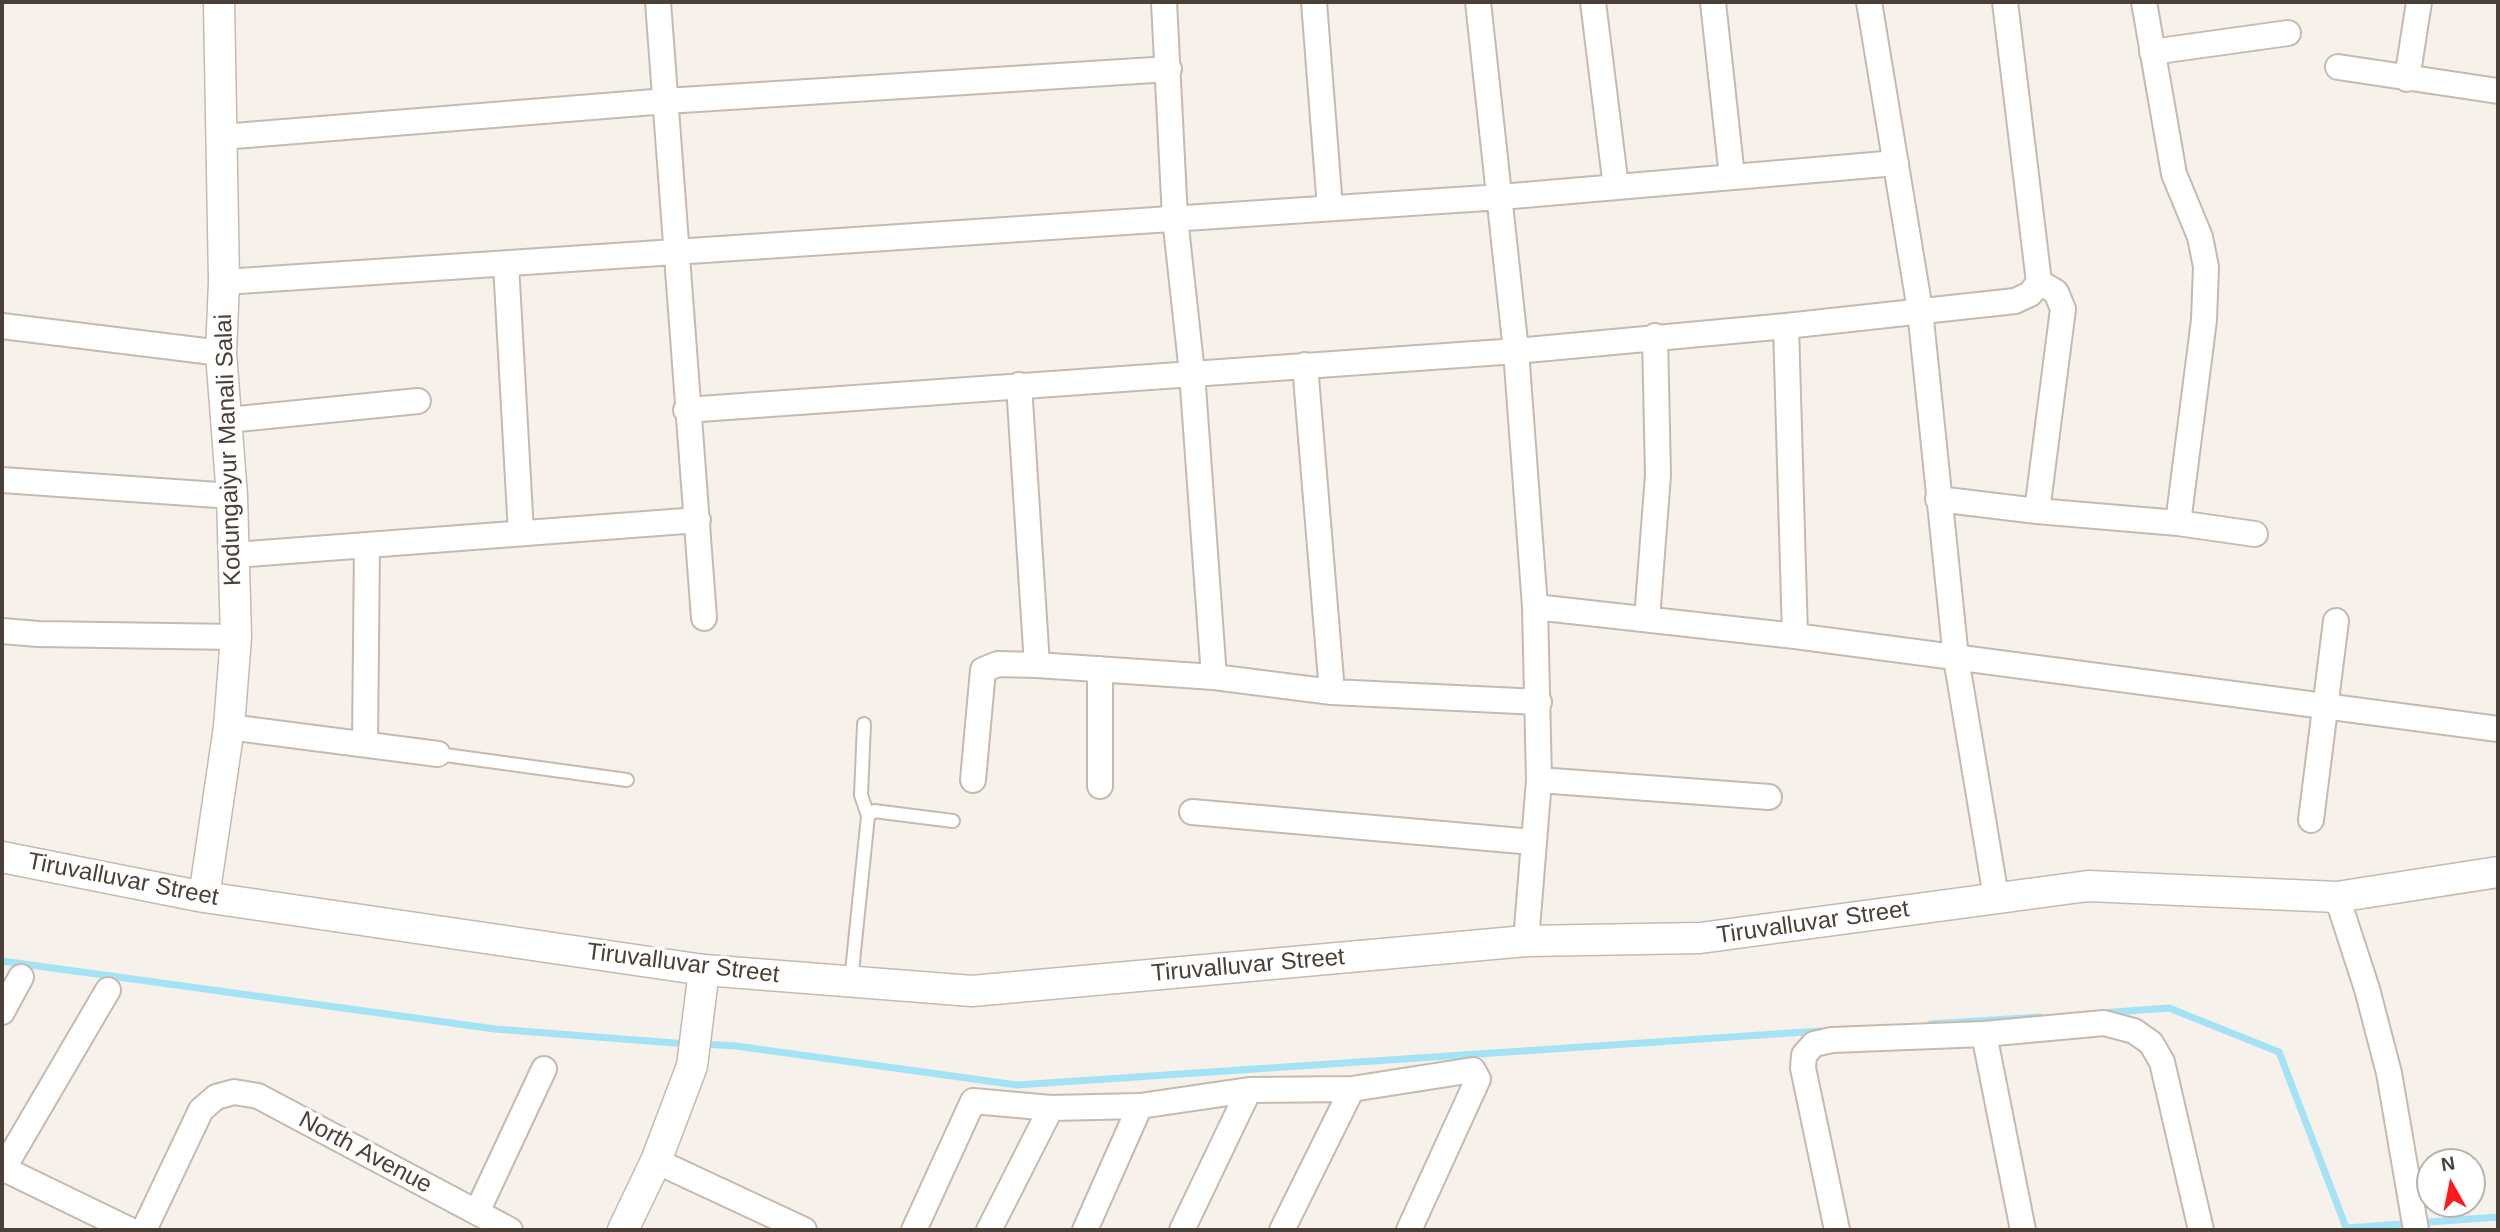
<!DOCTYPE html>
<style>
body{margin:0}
#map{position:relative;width:2500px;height:1232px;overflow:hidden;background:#f6f1ea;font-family:Arial,sans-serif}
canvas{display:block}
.frame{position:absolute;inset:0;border:4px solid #4b4037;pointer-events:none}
.north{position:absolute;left:2416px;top:1148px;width:70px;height:70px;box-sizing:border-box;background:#fff;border:2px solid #b7b3af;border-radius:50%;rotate:351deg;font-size:19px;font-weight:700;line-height:28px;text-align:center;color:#4b4037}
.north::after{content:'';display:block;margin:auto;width:24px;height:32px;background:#ff191c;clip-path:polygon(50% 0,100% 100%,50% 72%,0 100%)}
</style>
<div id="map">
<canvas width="2500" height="1232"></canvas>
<div class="frame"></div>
<div class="north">N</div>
</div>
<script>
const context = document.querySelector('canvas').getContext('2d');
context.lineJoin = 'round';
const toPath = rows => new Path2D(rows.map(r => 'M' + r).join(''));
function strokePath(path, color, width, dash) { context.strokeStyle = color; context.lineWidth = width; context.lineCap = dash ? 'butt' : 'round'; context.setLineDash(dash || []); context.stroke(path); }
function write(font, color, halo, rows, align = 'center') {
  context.font = font + ' Arial,sans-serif'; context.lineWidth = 7; context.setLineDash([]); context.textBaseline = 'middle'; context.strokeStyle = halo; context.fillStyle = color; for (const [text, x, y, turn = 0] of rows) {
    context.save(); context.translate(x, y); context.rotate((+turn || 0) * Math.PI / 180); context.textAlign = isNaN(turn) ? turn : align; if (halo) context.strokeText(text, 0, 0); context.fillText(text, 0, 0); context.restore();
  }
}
const stream = toPath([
 [2,961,495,1029,687,1044],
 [2101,1013,2169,1008,2279,1052,2347,1230],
 [1930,1024,2040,1017],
 [703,1044,736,1046,1017,1085,1820,1031],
 [2347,1228,2498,1217]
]);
const service = toPath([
 [864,724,861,795,868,816],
 [438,754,627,780],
 [851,981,868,816,874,811,953,821]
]);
const minor = toPath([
 [658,2,704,618],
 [1164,2,1175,218,1192,373,1214,677],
 [1314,2,1330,208],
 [1478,2,1516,351,1535,607,1539,780,1526,941],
 [1593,2,1616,187],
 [1713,2,1732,177],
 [1869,2,1920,310,1956,658,1996,897],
 [2152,52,2288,33],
 [2338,67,2498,91],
 [2407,79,2419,2],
 [222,137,666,101,1169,69],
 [506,264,521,533],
 [224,282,1501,197,1896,163],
 [2,326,221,353],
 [1786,326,1795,636],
 [1305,365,1332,692],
 [1019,385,1037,665,1214,677,1332,692,1539,702],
 [686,410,1516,351,1786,326,2015,301,2030,294,2039,282,2005,2],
 [228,420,418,401],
 [2,480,232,496],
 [1938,499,2037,511,2178,523,2204,320,2206,267,2200,237,2174,174,2144,2],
 [2037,511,2063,309,2056,292,2039,282],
 [2178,523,2255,534],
 [235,555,698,520],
 [1535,607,1795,636,2498,729],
 [1647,619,1658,475,1655,336],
 [2,631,38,634,236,637],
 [1100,669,1100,786],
 [229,727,438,754],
 [365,744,367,545],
 [973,780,983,670,998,664,1037,665],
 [1539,780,1769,797],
 [1192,812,1533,842],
 [2311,820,2336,621],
 [2337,897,2367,989,2389,1073,2416,1230],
 [2,1012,21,977],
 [1984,1034,2023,1230],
 [656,1161,804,1230],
 [2,1168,130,1230],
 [2,1171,108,990],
 [477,1212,544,1069],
 [144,1230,201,1110,216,1097,234,1092,258,1096,510,1230],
 [914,1230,973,1101,1051,1108,1140,1106,1249,1090,1352,1089,1473,1070,1478,1079,1409,1230],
 [989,1230,1051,1108],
 [1085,1230,1140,1106],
 [1182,1230,1249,1090],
 [1282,1230,1352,1089],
 [1837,1230,1803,1068,1804,1055,1814,1044,1832,1040,1984,1034,2104,1023,2134,1031,2151,1043,2162,1062,2201,1230]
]);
const tertiary = toPath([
 [2,857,204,897,704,970,972,991,1526,941,1700,938,2088,886,2337,897,2498,872],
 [204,897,229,727,236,637,232,496,221,353,224,282,219,2],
 [623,1230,656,1161,692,1066,704,970]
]);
const streetNames = [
 ["Kodungaiyur Manali Salai",229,450,-92],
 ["Tiruvalluvar Street",123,880,11],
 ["Tiruvalluvar Street",1813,923,-8],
 ["Tiruvalluvar Street",683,964,7],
 ["Tiruvalluvar Street",1248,966,-5],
 ["North Avenue",365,1153,28]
];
strokePath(stream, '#a4e2f6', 7);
strokePath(service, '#c6baaf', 16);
strokePath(minor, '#c6baaf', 28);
strokePath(tertiary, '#c6baaf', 33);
strokePath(service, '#fff', 12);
strokePath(minor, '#fff', 24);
strokePath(tertiary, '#fff', 30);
write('24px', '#4b4037', '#fff', streetNames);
</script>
